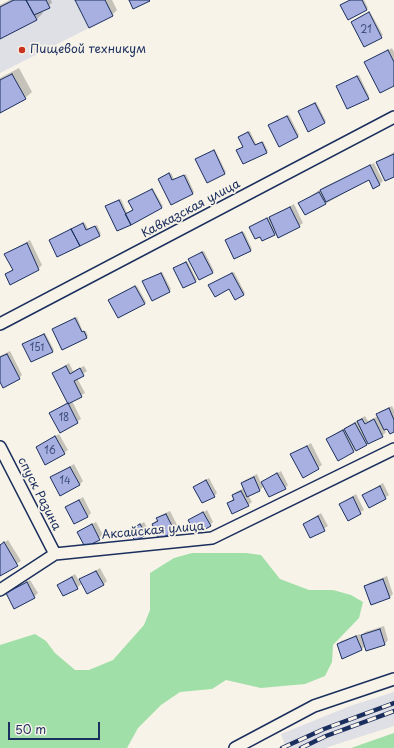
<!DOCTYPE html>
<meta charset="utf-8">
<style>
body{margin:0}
#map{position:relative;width:394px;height:748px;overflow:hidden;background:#f7f3e8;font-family:"Playpen Sans",sans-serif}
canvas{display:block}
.scale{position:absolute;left:8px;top:722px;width:92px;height:18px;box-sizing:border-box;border:2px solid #1b2f5e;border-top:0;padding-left:5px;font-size:12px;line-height:14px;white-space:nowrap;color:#1b2f5e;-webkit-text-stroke:3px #f7f3e8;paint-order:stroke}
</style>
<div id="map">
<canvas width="394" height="748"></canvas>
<div class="scale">50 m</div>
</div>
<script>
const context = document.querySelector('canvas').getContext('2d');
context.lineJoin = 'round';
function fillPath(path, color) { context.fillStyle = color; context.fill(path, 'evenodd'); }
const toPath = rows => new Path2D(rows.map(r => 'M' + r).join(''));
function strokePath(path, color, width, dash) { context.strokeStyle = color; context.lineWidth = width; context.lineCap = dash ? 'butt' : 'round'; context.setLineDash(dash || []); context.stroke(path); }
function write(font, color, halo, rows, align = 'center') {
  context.font = font + ' "Playpen Sans",sans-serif'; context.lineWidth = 3.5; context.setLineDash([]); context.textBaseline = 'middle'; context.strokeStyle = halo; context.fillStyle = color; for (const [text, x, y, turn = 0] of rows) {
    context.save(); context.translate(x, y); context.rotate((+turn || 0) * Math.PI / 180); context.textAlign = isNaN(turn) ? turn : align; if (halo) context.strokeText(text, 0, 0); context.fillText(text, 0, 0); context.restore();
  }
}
const built = toPath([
 [11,0,75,0,89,28,0,73,0,6],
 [394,692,394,726,325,748,286,748,281,734,350,706]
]);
const green = toPath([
 [192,553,246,553,261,555,280,579,309,590,333,590,351,595,363,602,359,618,333,645,332,662,325,676,305,684,261,688,226,680,212,689,180,692,161,705,138,728,127,748,0,748,0,645,35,634,46,641,55,653,75,670,89,670,113,660,144,625,150,610,150,573,174,558],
 [394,733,394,748,351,748]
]);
const shadow = toPath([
 [10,0,51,0,52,3,42,10,43,13,36,20,0,38,0,5],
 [76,0,112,0,117,10,112,15],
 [350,0,364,0,368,8,366,9,343,4],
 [370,12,383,35,364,46,352,22],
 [392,48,394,52,394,85,366,63],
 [19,68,32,92,25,98,0,112,0,78],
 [359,75,369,96,368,98,339,85],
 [316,102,326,121,324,123,300,110],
 [289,115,299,135,297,137,271,124],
 [250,131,256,144,263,141,268,151,266,152,239,149,244,146,239,137],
 [215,150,226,172,224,173,198,158],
 [394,152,394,176,377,162],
 [374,163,383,181,379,185,369,179,325,204,300,203,324,187],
 [171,173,174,179,186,174,194,192,193,193,159,179],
 [153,189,163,206,118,230,108,205,121,199,127,213,134,209,131,200],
 [294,204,303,223,299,226,277,232,275,234,260,235,251,227],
 [85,223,88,229,97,225,101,234,50,240],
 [244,232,252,249,250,250,228,239],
 [30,240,42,265,38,269,6,274,13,269,5,254],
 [204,251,214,271,199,279,191,258],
 [187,261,197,280,195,281,174,268],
 [162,272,171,289,169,291,145,280],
 [234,272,245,293,243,295,230,288,211,284],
 [137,286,146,302,144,304,111,299],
 [77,317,83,332,86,331,88,336,63,349,53,329],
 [45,333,54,350,52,351,25,343],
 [10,351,22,375,19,378,0,380,0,356],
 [69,363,73,371,84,366,87,371,77,378,85,393,72,401,81,419,61,432,51,413,68,402,53,373],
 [392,406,394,410,394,431,388,427,384,429,386,432,382,436,338,459,328,439,331,436,365,416,368,421,378,416,377,415,381,411],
 [59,434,68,450,64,453,37,447],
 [311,443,322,465,303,477,292,455],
 [74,464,83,481,80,484,51,477],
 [281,471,288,485,285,488,264,486,260,490,248,495,252,502,248,505,228,503,234,498,233,495,236,492,244,488,242,483,245,480,257,474,261,483],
 [209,478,217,493,214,496,195,487],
 [383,483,389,495,369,507,363,495],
 [356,494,364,510,348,519,340,504],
 [83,497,91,513,88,516,66,508],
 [207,510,213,522,210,525,190,521],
 [170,511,178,527,174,531,153,524,161,515],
 [321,513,328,526,311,537,304,524],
 [96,522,103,535,86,546,79,532],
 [144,522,149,531,146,534,130,531],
 [8,540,21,561,0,575,0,545],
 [100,568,107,581,103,585,81,580],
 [75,574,81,584,77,588,58,585],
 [387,576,393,594,390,597,372,604,365,587,369,583],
 [30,580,38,593,34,597,7,594],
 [384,626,388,640,385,644,366,650,365,646,362,649,338,644,341,641,360,634,361,636,365,632]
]);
const building = toPath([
 [14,0,26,0,37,20,0,39,0,7,14,0],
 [26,0,46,0,50,8,34,15,26,0],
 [75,0,105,0,113,16,89,28,75,0],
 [129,0,149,0,150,1,133,9,129,0],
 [350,0,362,0,367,10,348,20,340,5,350,0],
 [369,12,382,38,364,47,351,22,369,12],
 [388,50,394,62,394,86,380,93,364,62,388,50],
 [12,74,26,99,0,113,0,80,12,74],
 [357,76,369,99,347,109,336,86,357,76],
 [315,103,325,123,308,132,298,111,315,103],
 [287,116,298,137,279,147,268,125,287,116],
 [248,132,255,145,262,142,267,153,243,164,236,150,243,147,238,137,248,132],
 [214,150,225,174,207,183,195,159,214,150],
 [394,154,394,177,385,181,376,162,394,154],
 [370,165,380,185,373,189,369,180,326,202,320,190,370,165],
 [169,173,172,180,184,175,193,194,171,205,158,179,169,173],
 [152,189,162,208,131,225,125,214,133,210,128,201,152,189],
 [319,192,326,204,305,215,298,203,319,192],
 [119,200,131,225,117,231,105,206,119,200],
 [290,207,300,227,278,238,269,217,290,207],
 [267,218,275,235,262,241,260,237,255,239,249,227,267,218],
 [83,223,86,230,95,226,100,236,80,246,71,229,83,223],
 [71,229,80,246,57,257,49,240,71,229],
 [242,232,251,251,234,259,225,240,242,232],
 [27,243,39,270,10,285,5,274,13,270,4,254,27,243],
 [202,252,213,273,199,280,188,259,202,252],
 [186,262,196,282,183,288,173,268,186,262],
 [161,273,170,292,152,301,142,281,161,273],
 [232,273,244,295,235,300,229,289,215,297,208,285,232,273],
 [135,286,145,304,118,318,108,300,135,286],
 [75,318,82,332,84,331,87,338,62,350,52,329,75,318],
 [44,334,53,352,31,362,22,344,44,334],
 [7,354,20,379,3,388,0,382,0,357,7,354],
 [66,366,70,374,80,368,84,376,74,381,82,397,68,404,52,373,66,366],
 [68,403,78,423,60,433,49,413,68,403],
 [389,408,394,420,394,432,390,434,387,429,384,430,376,414,389,408],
 [362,419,365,424,374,419,383,437,368,444,357,421,362,419],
 [355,423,367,445,356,451,344,429,355,423],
 [343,430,354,452,338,461,326,439,343,430],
 [55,436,65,454,45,465,36,447,55,436],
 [307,446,319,469,303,478,290,454,307,446],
 [70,467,80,485,60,496,50,477,70,467],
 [277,473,286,489,269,497,261,482,277,473],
 [254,477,260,491,247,497,241,483,254,477],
 [206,480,215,497,202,503,193,487,206,480],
 [380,486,386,499,369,508,362,495,380,486],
 [241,491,249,506,232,514,227,503,234,500,232,495,241,491],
 [353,497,361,514,348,521,339,504,353,497],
 [79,500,88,517,74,524,65,507,79,500],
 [203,512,211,526,196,534,188,520,203,512],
 [166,514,175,532,159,539,152,524,158,521,156,518,166,514],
 [318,516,325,531,310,538,303,524,318,516],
 [92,524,100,540,85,547,77,532,92,524],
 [140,524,146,535,135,541,129,530,140,524],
 [4,542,18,566,0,576,0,545,4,542],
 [96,571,104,585,87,594,79,579,96,571],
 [72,577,78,589,63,596,57,585,72,577],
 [383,579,390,598,371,605,364,586,383,579],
 [27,582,35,598,14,609,6,593,27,582],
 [380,629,385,645,366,651,361,635,380,629],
 [356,636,362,650,342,659,337,644,356,636]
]);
const street = toPath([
 [0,324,394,117],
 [0,447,55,554],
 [0,590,55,554,212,538,394,449],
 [235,748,314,706,394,679]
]);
const rail = toPath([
 [282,748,324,729,394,703],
 [301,748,326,736,394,711]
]);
const markers = [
 [22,50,4,"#c8321e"]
];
const numberNames = [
 ["21",366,30],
 ["151",37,348],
 ["18",64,418],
 ["16",50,451],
 ["14",65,481]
];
const poiNames = [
 ["Пищевой техникум",30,50]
];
const streetNames = [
 ["Кавказская улица",191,209,-28],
 ["спуск Разина",39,494,63],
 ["Аксайская улица",153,531,-5]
];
fillPath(built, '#dfdfe6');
fillPath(green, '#a0dfa8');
fillPath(shadow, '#0003');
fillPath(building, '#a7b0e0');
strokePath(building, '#1b2f5e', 1);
strokePath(street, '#1b2f5e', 14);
strokePath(street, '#f7f3e8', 11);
strokePath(rail, '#1b2f5e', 4.5);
strokePath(rail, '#f7f3e8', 3, [9]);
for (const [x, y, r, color] of markers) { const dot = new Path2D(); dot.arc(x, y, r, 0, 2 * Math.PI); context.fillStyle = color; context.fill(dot); strokePath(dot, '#f7f3e8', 1.5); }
write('10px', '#3e4f7e', null, numberNames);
write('12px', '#1b2f5e', '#f7f3e8', poiNames, 'left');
write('12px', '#1b2f5e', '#f7f3e8', streetNames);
</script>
